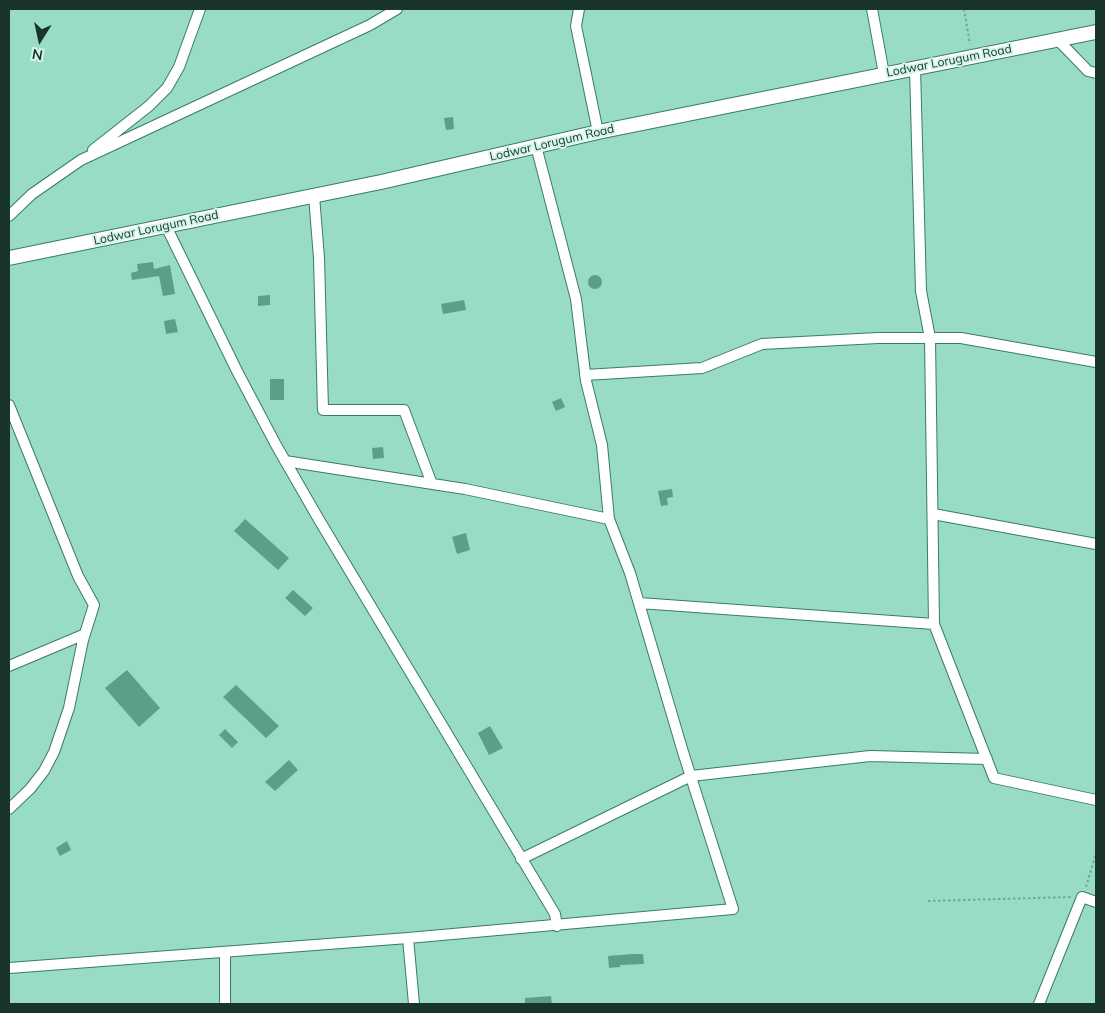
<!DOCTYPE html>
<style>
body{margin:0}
#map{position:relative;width:1105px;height:1013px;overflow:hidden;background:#98dcc4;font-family:Mulish,sans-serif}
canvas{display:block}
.frame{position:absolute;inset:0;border:10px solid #18342b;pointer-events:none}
.north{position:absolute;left:15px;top:15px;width:50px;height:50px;-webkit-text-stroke:4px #d4f5e8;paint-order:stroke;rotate:190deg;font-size:14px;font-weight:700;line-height:20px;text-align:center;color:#18342b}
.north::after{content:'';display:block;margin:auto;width:18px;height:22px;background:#18342b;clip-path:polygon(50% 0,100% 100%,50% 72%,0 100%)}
</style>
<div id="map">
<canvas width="1105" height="1013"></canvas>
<div class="frame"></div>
<div class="north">N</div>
</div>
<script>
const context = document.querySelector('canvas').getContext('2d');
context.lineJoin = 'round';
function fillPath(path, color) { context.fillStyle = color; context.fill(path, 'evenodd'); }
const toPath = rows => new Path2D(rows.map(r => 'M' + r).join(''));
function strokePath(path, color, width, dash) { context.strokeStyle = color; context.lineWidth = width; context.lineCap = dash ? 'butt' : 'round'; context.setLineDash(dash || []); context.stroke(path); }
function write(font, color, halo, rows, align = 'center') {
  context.font = font + ' Mulish,sans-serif'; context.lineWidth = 4; context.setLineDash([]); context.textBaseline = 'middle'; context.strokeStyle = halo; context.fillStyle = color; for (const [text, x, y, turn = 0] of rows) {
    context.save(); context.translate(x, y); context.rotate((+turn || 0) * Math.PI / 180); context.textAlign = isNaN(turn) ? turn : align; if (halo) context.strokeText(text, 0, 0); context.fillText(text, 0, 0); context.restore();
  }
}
const building = toPath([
 [453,117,454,129,446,130,444,118],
 [153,262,154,269,170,265,175,294,163,296,159,276,132,280,131,273,138,271,137,264],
 '588 282a7 7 0 1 1 14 0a7 7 0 1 1-14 0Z',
 [270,295,270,305,258,306,258,296],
 [464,300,466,310,443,314,441,304],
 [175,319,178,332,166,334,164,321],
 [270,379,284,379,284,400,270,400],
 [561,398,565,407,556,411,552,402],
 [383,447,384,458,373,459,372,448],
 [672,489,673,497,667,498,668,505,661,506,658,491],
 [245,519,289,558,278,570,234,531],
 [466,533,470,550,457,554,452,537],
 [293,590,313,608,305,616,285,598],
 [127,670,160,708,139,727,105,688],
 [236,685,279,726,266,738,223,697],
 [490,726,503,748,489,755,478,733],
 [225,729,238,742,232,748,219,735],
 [289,760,298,770,275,791,265,782],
 [67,841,71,850,60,856,56,848],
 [633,954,643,954,644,964,620,965,620,967,609,968,608,956],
 [551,996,552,1004,525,1004,525,998]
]);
const path = toPath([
 [964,9,970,44],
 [1086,887,1096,853],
 [928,901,1071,897]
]);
const minor = toPath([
 [579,9,576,26,598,132],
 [872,9,884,74],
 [1058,40,1088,71,1096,73],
 [536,146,576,299,586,381,602,445,609,519],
 [93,150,149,106,167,88,179,67,200,9],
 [314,196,319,258,323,410,404,410,432,484],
 [9,216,32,194,81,160,370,25,397,9],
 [166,226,237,371,276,445,318,518,555,914,557,926],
 [585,375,702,368,762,344,878,338,961,338,1096,362],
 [9,405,78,576,94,605,83,640,69,708,54,752,44,771,30,789,9,809],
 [933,514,1096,544],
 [639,603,934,624,930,338,921,291,915,68],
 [934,624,994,778,1096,800],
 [9,666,85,634],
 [521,859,691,776,870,756,987,759],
 [408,938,414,1004],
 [9,968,408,938,733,909,683,752,630,573,609,519,465,489,285,461],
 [225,1004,225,952],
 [1039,1004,1082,897,1096,902]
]);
const secondary = toPath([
 [9,258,381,182,598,132,1096,32]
]);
const streetNames = [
 ["Lodwar Lorugum Road",949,61,-11],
 ["Lodwar Lorugum Road",552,143,-13],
 ["Lodwar Lorugum Road",156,228,-12]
];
fillPath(building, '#5c9f89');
strokePath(minor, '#397c67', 12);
strokePath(secondary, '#397c67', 16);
strokePath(path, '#71a895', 2, [2.5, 2.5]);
strokePath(minor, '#fff', 10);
strokePath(secondary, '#fff', 14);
write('12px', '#18342b', '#d4f5e8', streetNames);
</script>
